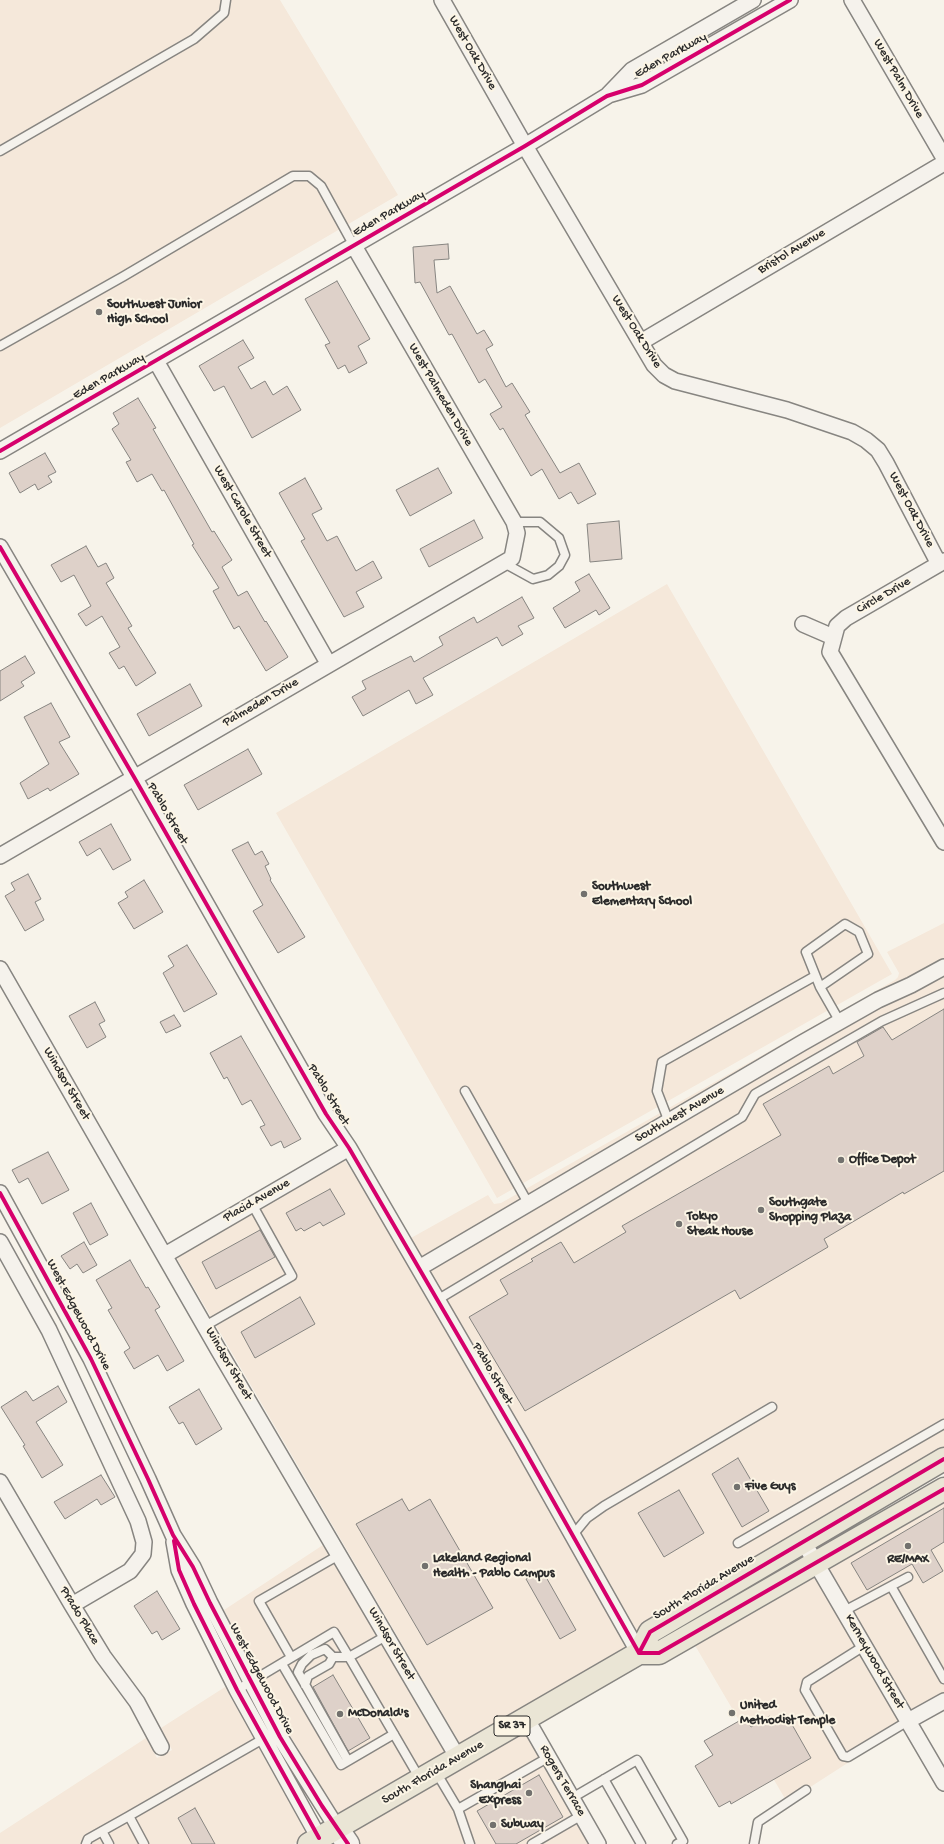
<!DOCTYPE html>
<style>
body{margin:0}
canvas{display:block;background:#f7f3ea}
</style>
<canvas width="944" height="1844"></canvas>
<script>
const context = document.querySelector('canvas').getContext('2d');
context.lineJoin = 'round';
function fillPath(path, color) { context.fillStyle = color; context.fill(path, 'evenodd'); }
const toPath = rows => new Path2D(rows.map(r => 'M' + r).join(''));
function strokePath(path, color, width, dash) { context.strokeStyle = color; context.lineWidth = width; context.lineCap = dash ? 'butt' : 'round'; context.setLineDash(dash || []); context.stroke(path); }
function write(font, color, halo, rows, align = 'center') {
  context.font = font + ' "Gochi Hand",sans-serif'; context.lineWidth = 4; context.setLineDash([]); context.textBaseline = 'middle'; context.strokeStyle = halo; context.fillStyle = color; for (const [text, x, y, turn = 0] of rows) {
    context.save(); context.translate(x, y); context.rotate((+turn || 0) * Math.PI / 180); context.textAlign = isNaN(turn) ? turn : align; if (halo) context.strokeText(text, 0, 0); context.fillText(text, 0, 0); context.restore();
  }
}
const built = toPath([
 [0,0,280,0,398,195,0,428],
 [667,584,892,974,497,1198,276,813],
 [944,923,944,958,907,979,874,994,798,1037,422,1257,411,1238,488,1195,494,1204,501,1203,895,980,898,977,899,973,887,952],
 [944,976,944,1451,639,1635,528,1438,430,1271,806,1050,881,1007,914,992],
 [344,1159,358,1180,513,1446,628,1650,462,1747,176,1257],
 [944,1498,944,1692,912,1710,827,1565],
 [323,1545,447,1756,340,1817,288,1732,224,1610],
 [812,1573,902,1728,787,1802,693,1642],
 [225,1687,308,1836,294,1844,0,1844,0,1833,146,1738,157,1758,172,1750,161,1728],
 [523,1729,588,1844,359,1844,349,1830]
]);
const building = toPath([
 [448,244,449,259,434,260,437,293,450,286,477,334,484,330,493,345,486,349,506,387,512,383,530,412,525,415,560,473,579,463,596,494,578,504,571,492,559,499,542,469,531,476,503,428,500,430,490,414,502,407,485,379,479,383,452,334,449,335,420,282,415,283,413,247,448,244],
 [337,281,370,339,358,346,367,363,349,373,345,365,338,369,325,345,330,343,305,299,337,281],
 [243,340,254,358,238,367,251,389,265,381,273,395,287,386,301,410,252,438,224,386,214,391,199,366,243,340],
 [138,398,156,428,153,429,212,532,214,531,232,560,222,567,238,596,247,591,265,622,266,621,288,657,266,671,239,626,234,629,213,591,219,588,192,545,194,544,164,490,162,491,152,474,137,482,126,462,131,460,112,429,119,424,113,413,138,398],
 [45,453,56,472,48,476,52,482,38,490,35,484,20,493,9,473,45,453],
 [438,468,452,493,410,516,396,490,438,468],
 [305,478,322,509,312,514,327,541,337,536,356,571,373,561,382,578,356,592,364,607,344,617,301,541,305,539,279,493,305,478],
 [474,520,483,538,429,567,420,549,474,520],
 [619,521,622,559,590,562,587,524,619,521],
 [86,546,98,567,106,563,114,578,106,583,132,626,128,628,156,673,136,686,124,666,119,669,109,653,120,647,102,616,86,626,78,614,91,606,74,575,61,582,51,565,86,546],
 [589,574,610,608,599,615,596,610,565,628,553,608,580,591,575,582,589,574],
 [522,597,534,618,518,626,523,634,502,646,497,637,423,678,433,695,416,704,409,690,363,716,352,697,366,689,362,681,411,656,414,662,443,645,439,637,474,617,477,623,522,597],
 [25,656,35,673,21,682,24,686,0,701,0,671,25,656],
 [190,684,202,706,149,736,137,714,190,684],
 [51,703,70,737,59,742,79,774,50,791,48,788,28,799,20,783,49,764,24,717,51,703],
 [248,749,262,774,198,810,184,785,248,749],
 [111,824,131,860,113,870,100,848,87,856,79,842,111,824],
 [248,842,255,855,262,851,269,864,265,866,271,879,270,880,305,937,278,953,253,911,263,905,232,850,248,842],
 [28,874,41,899,35,902,44,920,25,931,5,896,15,890,11,883,28,874],
 [144,880,163,912,134,929,118,903,128,897,125,892,144,880],
 [187,945,217,994,184,1012,163,973,174,966,168,956,187,945],
 [95,1002,105,1021,99,1024,106,1037,87,1048,69,1016,95,1002],
 [944,1009,944,1171,904,1194,903,1192,824,1239,828,1247,740,1299,735,1290,525,1411,469,1317,508,1294,500,1280,533,1261,531,1259,561,1242,574,1263,626,1232,622,1226,781,1135,763,1104,829,1066,833,1074,864,1056,857,1042,883,1027,892,1040,944,1009],
 [174,1015,181,1026,166,1033,160,1022,174,1015],
 [241,1036,301,1139,284,1148,281,1141,271,1146,260,1127,265,1125,251,1100,242,1105,227,1077,224,1079,210,1053,241,1036],
 [48,1152,69,1190,42,1204,28,1178,19,1183,12,1170,48,1152],
 [330,1189,345,1214,323,1226,320,1222,304,1231,301,1228,296,1231,286,1213,330,1189],
 [91,1203,108,1235,90,1245,73,1213,91,1203],
 [260,1230,275,1257,216,1289,202,1262,260,1230],
 [84,1242,97,1265,83,1273,77,1264,70,1269,61,1256,84,1242],
 [130,1260,146,1288,148,1287,160,1307,155,1310,184,1361,167,1371,158,1355,134,1369,124,1352,130,1348,108,1310,112,1308,96,1280,130,1260],
 [300,1297,315,1324,255,1358,241,1332,300,1297],
 [58,1386,67,1402,36,1422,63,1465,42,1478,23,1446,25,1445,1,1407,26,1391,33,1401,58,1386],
 [199,1389,222,1429,196,1445,183,1422,179,1424,169,1407,199,1389],
 [738,1458,769,1511,742,1527,712,1474,738,1458],
 [101,1475,115,1497,101,1505,97,1499,65,1519,54,1502,101,1475],
 [679,1490,704,1533,664,1557,638,1513,679,1490],
 [402,1499,409,1511,430,1499,493,1608,427,1645,356,1524,402,1499],
 [944,1508,944,1542,931,1550,943,1571,923,1583,912,1564,867,1590,851,1563,944,1508],
 [542,1570,576,1630,560,1639,526,1579,542,1570],
 [157,1591,180,1629,162,1640,157,1631,152,1634,134,1606,157,1591],
 [333,1675,370,1738,348,1751,313,1687,333,1675],
 [786,1714,811,1758,731,1804,730,1801,719,1807,695,1766,713,1755,704,1741,746,1717,751,1727,770,1716,774,1721,786,1714],
 [539,1775,563,1817,516,1844,496,1844,477,1811,539,1775],
 [195,1808,215,1844,192,1844,178,1818,195,1808]
]);
const lane = toPath([
 [0,151,194,39,224,13,226,0],
 [0,346,124,276,293,176,309,176,321,186,354,246],
 [504,563,533,579,548,575,559,566,565,555,559,538,540,522,514,522],
 [820,987,868,954,859,932,845,924,806,952,820,987,840,1022],
 [465,1091,528,1203],
 [669,1122,657,1091,662,1062,815,976],
 [437,1300,742,1117,755,1094,882,1021,944,993],
 [205,1326,292,1276,252,1204],
 [573,1535,587,1518,604,1506,772,1407],
 [738,1543,944,1424],
 [891,1586,908,1577],
 [844,1611,891,1586,944,1679],
 [864,1646,807,1682,805,1690,843,1756,848,1757,908,1721],
 [291,1657,259,1601,339,1555],
 [333,1657,325,1649,311,1655,302,1664,298,1672,348,1761],
 [282,1664,341,1765,394,1734],
 [305,1685,308,1676,329,1664,333,1657,349,1657,420,1779],
 [237,1690,334,1632,349,1657,386,1636],
 [436,1772,458,1809,470,1844],
 [604,1779,641,1844],
 [572,1798,637,1760,683,1841,677,1844],
 [458,1809,549,1757],
 [102,1831,109,1844],
 [86,1844,88,1839,129,1816],
 [144,1844,129,1816,263,1739],
 [532,1844,582,1815],
 [754,1844,758,1822,806,1790]
]);
const street = toPath([
 [442,0,525,146,654,365,664,375,675,381,787,410,852,432,866,440,878,450,886,463,939,564],
 [852,0,944,158],
 [608,95,642,85,790,0],
 [641,342,944,163],
 [156,361,328,663],
 [0,451,525,146,607,96,632,70,753,0],
 [0,547,134,777,326,1114,349,1148,520,1442,639,1653],
 [944,561,846,618,837,626,830,652,944,842],
 [803,624,833,637],
 [0,856,512,558,517,533,514,522,354,246],
 [0,969,219,1351,458,1758],
 [0,1193,91,1359,148,1479,173,1535,193,1567,210,1603,280,1737,337,1828],
 [0,1242,49,1330,138,1521,144,1542,143,1554,130,1571,72,1605],
 [165,1255,349,1148],
 [419,1268,802,1043,878,1000,911,985,944,967],
 [0,1482,72,1605,103,1656,137,1702,161,1747],
 [803,1541,944,1783],
 [174,1542,179,1570,194,1604,237,1690,319,1838],
 [526,1718,598,1844],
 [908,1721,944,1701]
]);
const secondary = toPath([
 [337,1828,348,1844]
]);
const primary = toPath([
 [639,1653,650,1632,944,1459],
 [309,1844,639,1653,659,1653,944,1489]
]);
const cycleway = toPath([
 [0,451,525,146,607,96,642,85,790,0],
 [0,547,134,777,326,1114,349,1148,520,1442,639,1653],
 [0,1193,91,1359,148,1479,173,1535,193,1567,210,1603,280,1737,322,1806,348,1844],
 [174,1541,179,1570,194,1604,237,1690,319,1838],
 [639,1653,650,1632,944,1459],
 [639,1653,659,1653,944,1489]
]);
const markers = [
 [99,312,4,"#72716e"],
 [584,894,4,"#72716e"],
 [841,1160,4,"#72716e"],
 [761,1210,4,"#72716e"],
 [679,1224,4,"#72716e"],
 [737,1487,4,"#72716e"],
 [908,1546,4,"#72716e"],
 [425,1566,4,"#72716e"],
 [732,1713,4,"#72716e"],
 [340,1714,4,"#72716e"],
 [529,1793,4,"#72716e"],
 [493,1825,4,"#72716e"]
];
const shields = [
 [512,1726,36]
];
const shieldNames = [
 ["SR 37",512,1726]
];
const streetNames = [
 ["West Oak Drive",472,53,60],
 ["Eden Parkway",671,56,-29],
 ["West Palm Drive",898,79,60],
 ["Eden Parkway",389,214,-30],
 ["Bristol Avenue",792,252,-31],
 ["West Oak Drive",636,332,58],
 ["Eden Parkway",109,377,-30],
 ["West Palmeden Drive",440,395,60],
 ["West Oak Drive",911,510,62],
 ["West Carole Street",242,512,60],
 ["Circle Drive",884,596,-30],
 ["Palmeden Drive",261,703,-30],
 ["Pablo Street",167,814,60],
 ["Windsor Street",66,1084,60],
 ["Pablo Street",328,1095,59],
 ["Southwest Avenue",680,1115,-30],
 ["Placid Avenue",257,1201,-30],
 ["West Edgewood Drive",78,1315,62],
 ["Windsor Street",228,1364,60],
 ["Pablo Street",492,1374,60],
 ["South Florida Avenue",704,1588,-31],
 ["Prado Place",79,1616,59],
 ["Windsor Street",391,1644,60],
 ["Kerneywood Street",874,1662,60],
 ["West Edgewood Drive",261,1679,62],
 ["South Florida Avenue",433,1773,-30],
 ["Rogers Terrace",562,1781,60]
];
const poiNames = [
 ["Southwest Junior",107,305],
 ["High School",107,320],
 ["Southwest",592,887],
 ["Elementary School",592,902],
 ["Office Depot",849,1160],
 ["Southgate",769,1203],
 ["Shopping Plaza",769,1218],
 ["Tokyo",687,1217],
 ["Steak House",687,1232],
 ["Five Guys",745,1487],
 ["Lakeland Regional",433,1559],
 ["Health - Pablo Campus",433,1574],
 ["RE/MAX",908,1560,"center"],
 ["United",740,1706],
 ["Methodist Temple",740,1721],
 ["McDonald's",348,1714],
 ["Shanghai",521,1786,"right"],
 ["Express",521,1801,"right"],
 ["Subway",501,1825]
];
fillPath(built, '#f5e8da');
fillPath(building, '#ded1c9');
strokePath(building, '#878581', 1);
strokePath(lane, '#878581', 11);
strokePath(street, '#878581', 18);
strokePath(secondary, '#878581', 25);
strokePath(primary, '#878581', 25);
strokePath(lane, '#f5f2ec', 8);
strokePath(street, '#f5f2ec', 15);
strokePath(secondary, '#f5f2ec', 22);
strokePath(primary, '#eae5d5', 22);
strokePath(cycleway, '#d6006c', 4);
for (const [x, y, r, color] of markers) { const dot = new Path2D(); dot.arc(x, y, r, 0, 2 * Math.PI); context.fillStyle = color; context.fill(dot); strokePath(dot, '#fcf5e5', 1.5); }
for (const [x, y, w] of shields) { const box = new Path2D(); box.roundRect(x - w / 2, y - 10, w, 20, 3); context.fillStyle = '#fcf5e5'; context.fill(box); strokePath(box, '#2b2b2b', 1); }
write('bold 12px', '#2b2b2b', null, shieldNames);
write('13px', '#2b2b2b', '#fcf5e5', streetNames);
write('bold 13px', '#2b2b2b', '#fcf5e5', poiNames, 'left');
</script>
